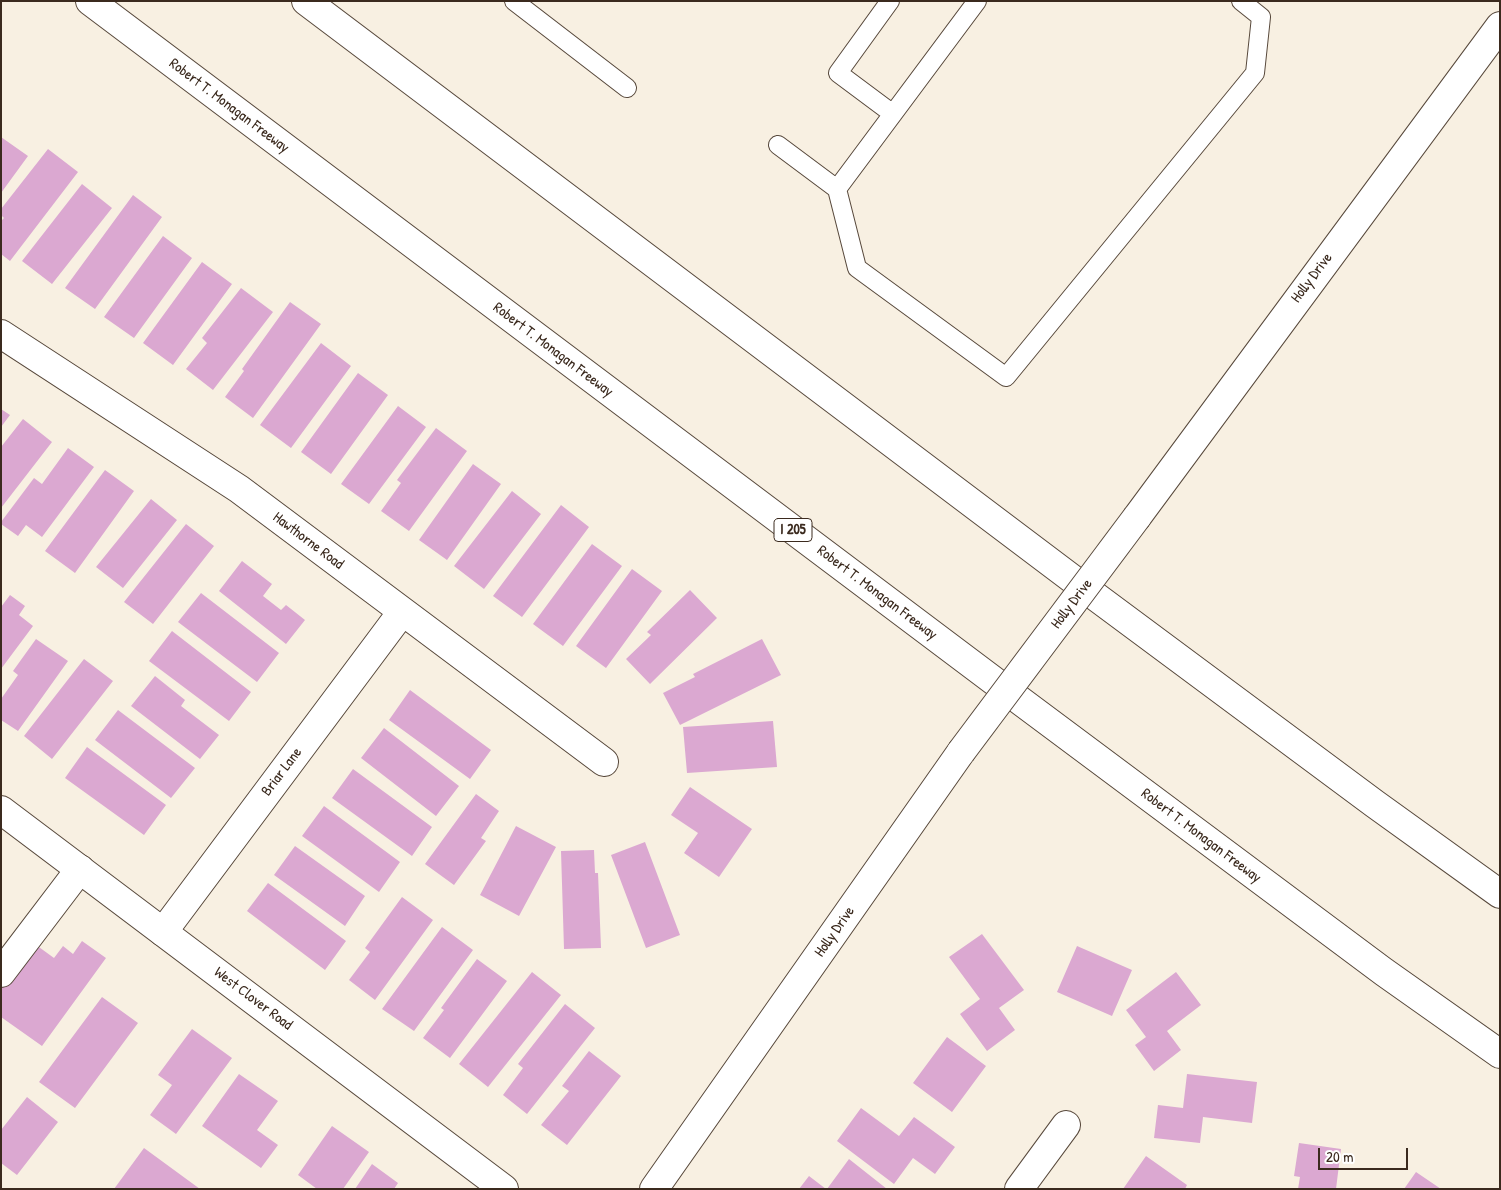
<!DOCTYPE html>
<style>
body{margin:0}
#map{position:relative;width:1501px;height:1190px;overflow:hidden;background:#f8f0e2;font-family:"Patrick Hand",sans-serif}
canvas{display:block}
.frame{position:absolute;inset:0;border:2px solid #3b2a1e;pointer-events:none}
.scale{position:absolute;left:1318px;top:1148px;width:90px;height:22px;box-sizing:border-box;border:2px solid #3b2a1e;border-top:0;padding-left:6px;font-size:15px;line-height:18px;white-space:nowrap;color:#3b2a1e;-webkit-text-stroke:4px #fff;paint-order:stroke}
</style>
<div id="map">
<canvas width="1501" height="1190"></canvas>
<div class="frame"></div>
<div class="scale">20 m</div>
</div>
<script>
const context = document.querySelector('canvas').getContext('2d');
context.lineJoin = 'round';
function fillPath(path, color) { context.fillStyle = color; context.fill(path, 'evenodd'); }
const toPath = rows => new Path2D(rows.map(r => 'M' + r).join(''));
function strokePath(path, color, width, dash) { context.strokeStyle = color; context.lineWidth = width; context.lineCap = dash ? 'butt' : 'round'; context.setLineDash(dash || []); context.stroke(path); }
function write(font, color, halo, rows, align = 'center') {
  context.font = font + ' "Patrick Hand",sans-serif'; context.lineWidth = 4; context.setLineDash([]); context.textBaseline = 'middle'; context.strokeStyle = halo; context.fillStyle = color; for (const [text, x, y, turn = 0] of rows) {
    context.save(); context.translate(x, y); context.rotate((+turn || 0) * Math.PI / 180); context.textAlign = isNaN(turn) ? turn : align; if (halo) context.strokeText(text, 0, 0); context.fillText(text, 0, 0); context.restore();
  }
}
const building = toPath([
 [1,137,28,156,1,193],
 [48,149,78,172,10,261,1,254,1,221,4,218,1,215,1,209],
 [82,184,112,208,52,284,22,261],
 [133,195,162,217,95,309,65,288],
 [163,236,192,258,134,338,104,317],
 [202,262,232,284,173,365,143,343],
 [241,288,273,312,213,390,186,369,207,343,202,338],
 [290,302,321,324,253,418,225,397,244,371,242,369],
 [321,343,351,366,291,448,260,425],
 [358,373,388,395,331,474,301,452],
 [398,406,426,427,369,504,341,484],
 [1,409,10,415,1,427],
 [23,419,52,442,1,508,1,447],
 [436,428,467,451,409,531,381,511,401,483,397,480],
 [68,448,94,467,42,537,26,525,18,536,1,524,1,522,34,478,42,484],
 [473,464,501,484,447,560,419,540],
 [105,470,134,491,75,573,45,551],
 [512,491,541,514,484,589,454,566],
 [151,499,177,520,123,588,96,567],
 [561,505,589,527,522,617,493,596],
 [186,524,214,546,153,624,124,602],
 [592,544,622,566,563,646,533,624],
 [242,561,272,584,263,596,281,610,286,605,305,620,286,644,219,591],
 [632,569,662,591,606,668,576,646],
 [690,590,717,618,650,684,626,659,651,635,647,632],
 [201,593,279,653,257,682,178,622],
 [10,595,25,606,19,615,33,626,1,669,1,607],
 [172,631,251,692,229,721,149,661],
 [36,639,68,661,18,731,1,720,1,699,18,675,13,671],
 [762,639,781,675,680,725,663,693,695,677,693,674],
 [84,659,113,681,52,759,24,736],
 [155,676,185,700,181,706,219,735,200,759,131,706],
 [410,690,491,750,470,779,389,720],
 [118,710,195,768,171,798,95,740],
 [773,721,777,767,687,773,683,727],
 [384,728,459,786,436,816,361,758],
 [87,747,166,805,144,835,65,778],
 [353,769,432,827,412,856,332,798],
 [690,787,752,829,719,877,684,853,698,833,671,815],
 [476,794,499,811,481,838,486,841,454,885,425,864],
 [324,806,400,862,379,892,302,836],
 [516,826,556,847,519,916,480,895],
 [645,842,680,935,646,948,611,855],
 [295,846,365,896,345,926,274,875],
 [594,850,595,873,598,873,601,948,564,949,561,851],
 [268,883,346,941,325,970,247,911],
 [402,897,433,920,375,1000,349,980,370,952,365,948],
 [442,927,473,950,414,1031,382,1009],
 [982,934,1024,990,999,1008,1015,1030,987,1051,960,1014,980,999,949,957],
 [82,941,106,958,42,1046,1,1017,1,984,32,942,54,958,63,946,73,954],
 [1077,946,1132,970,1112,1016,1057,992],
 [477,959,507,981,450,1058,423,1038,444,1010,441,1008],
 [532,972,561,995,488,1087,459,1064],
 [1176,972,1201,1005,1167,1031,1181,1050,1154,1071,1135,1045,1146,1037,1126,1010],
 [102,997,138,1023,75,1108,39,1082],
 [565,1004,595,1028,527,1114,503,1095,523,1068,518,1064],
 [192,1029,232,1058,176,1134,150,1115,172,1085,158,1075],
 [947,1037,986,1066,952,1112,913,1083],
 [589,1051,621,1076,567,1145,541,1125,569,1091,562,1086],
 [239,1074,278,1101,257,1130,278,1145,261,1168,202,1126],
 [1187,1074,1257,1082,1252,1123,1203,1117,1200,1143,1154,1138,1158,1105,1183,1108],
 [27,1097,58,1122,17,1175,1,1163,1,1130],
 [861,1108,899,1136,914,1117,955,1147,935,1174,913,1158,894,1184,837,1141],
 [332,1126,369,1152,343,1189,317,1189,298,1175],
 [1299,1143,1341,1149,1336,1189,1298,1189,1300,1177,1294,1176],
 [144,1148,200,1189,114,1189],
 [1146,1156,1187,1185,1185,1189,1123,1189],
 [849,1159,887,1189,827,1189],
 [372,1164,398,1183,394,1189,355,1189],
 [1416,1172,1441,1189,1404,1189],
 [809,1176,826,1189,799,1189]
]);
const service = toPath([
 [514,1,627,88],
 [890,1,838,73,893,114],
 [778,145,837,189,977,1],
 [837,189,857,268,1006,377,1255,73,1261,17,1241,1]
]);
const minor = toPath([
 [1,334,239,489,604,762],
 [163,932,402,612],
 [1,973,80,869],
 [1019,1189,1066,1125]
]);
const tertiary = toPath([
 [1137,517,1500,26],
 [1,810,504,1189],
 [654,1189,961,752]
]);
const motorway = toPath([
 [90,1,1022,702,1384,972,1500,1054],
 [306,1,1099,599,1375,804,1500,894]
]);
const tertiaryBridge = toPath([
 [961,752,1137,517]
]);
const shields = [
 [793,530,38]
];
const shieldNames = [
 ["I 205",793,530]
];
const streetNames = [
 ["Robert T. Monagan Freeway",229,106,37],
 ["Holly Drive",1312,278,-53],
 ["Robert T. Monagan Freeway",553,350,37],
 ["Hawthorne Road",308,541,37],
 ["Robert T. Monagan Freeway",877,593,37],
 ["Holly Drive",1072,604,-53],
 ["Briar Lane",282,772,-53],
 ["Robert T. Monagan Freeway",1201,836,37],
 ["Holly Drive",835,932,-55],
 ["West Clover Road",253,999,37]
];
fillPath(building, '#dba8d1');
strokePath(service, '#57483b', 20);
strokePath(minor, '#57483b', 30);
strokePath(tertiary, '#57483b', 30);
strokePath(motorway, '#57483b', 30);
strokePath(service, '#fff', 18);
strokePath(minor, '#fff', 28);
strokePath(tertiary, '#fff', 28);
strokePath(motorway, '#fff', 28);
strokePath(tertiaryBridge, '#57483b', 30, []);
strokePath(tertiaryBridge, '#fff', 28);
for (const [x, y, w] of shields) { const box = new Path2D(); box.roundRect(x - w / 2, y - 11.5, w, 23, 4); context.fillStyle = '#fff'; context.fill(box); strokePath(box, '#3b2a1e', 1); }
write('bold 14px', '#3b2a1e', null, shieldNames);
write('15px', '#3b2a1e', '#fff', streetNames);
</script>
